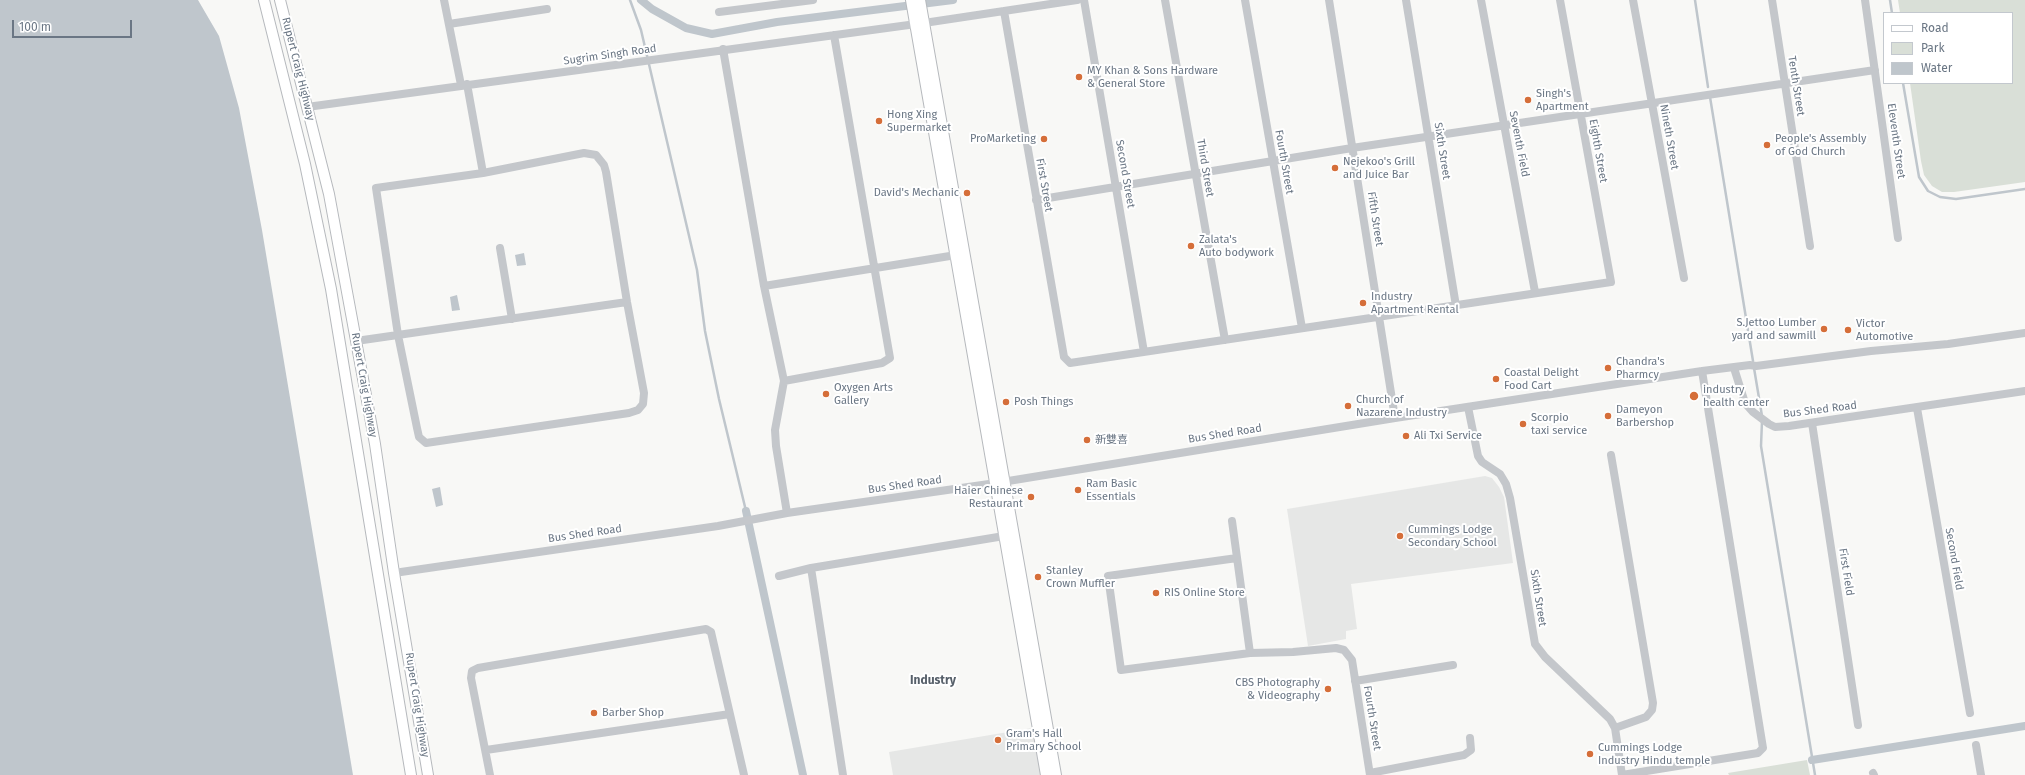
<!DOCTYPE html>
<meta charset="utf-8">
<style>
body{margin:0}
#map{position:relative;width:2025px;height:775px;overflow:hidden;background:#f8f8f6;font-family:"Fira Sans",sans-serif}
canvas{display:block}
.legend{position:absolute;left:1883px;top:12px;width:130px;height:72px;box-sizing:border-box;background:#fff;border:1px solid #c3c8ce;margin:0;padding:5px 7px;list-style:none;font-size:12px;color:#6a7684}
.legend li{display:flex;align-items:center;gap:8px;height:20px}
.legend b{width:20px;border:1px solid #c3c8ce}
.scale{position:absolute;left:12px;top:20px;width:120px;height:18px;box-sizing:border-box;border:2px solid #6a7684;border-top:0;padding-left:5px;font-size:12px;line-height:14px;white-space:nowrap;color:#6a7684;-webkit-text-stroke:3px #fff;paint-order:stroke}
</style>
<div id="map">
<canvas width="2025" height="775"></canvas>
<ul class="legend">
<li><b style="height:5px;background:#fff"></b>Road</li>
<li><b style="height:11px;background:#d9dfd7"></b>Park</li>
<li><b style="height:11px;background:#bfc6cc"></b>Water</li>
</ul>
<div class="scale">100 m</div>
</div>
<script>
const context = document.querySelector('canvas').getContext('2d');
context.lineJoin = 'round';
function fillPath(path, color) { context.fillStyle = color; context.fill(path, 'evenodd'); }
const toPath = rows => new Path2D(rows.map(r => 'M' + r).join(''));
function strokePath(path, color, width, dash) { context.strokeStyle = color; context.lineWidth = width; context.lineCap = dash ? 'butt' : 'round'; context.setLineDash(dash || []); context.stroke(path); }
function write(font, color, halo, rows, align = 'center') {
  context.font = font + ' "Fira Sans","Noto Sans SC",sans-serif'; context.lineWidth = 4; context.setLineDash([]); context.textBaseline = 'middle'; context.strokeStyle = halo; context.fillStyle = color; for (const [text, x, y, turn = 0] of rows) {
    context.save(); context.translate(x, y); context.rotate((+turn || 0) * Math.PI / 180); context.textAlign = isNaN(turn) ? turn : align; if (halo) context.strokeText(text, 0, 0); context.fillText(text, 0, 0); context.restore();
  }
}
const built = toPath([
 [1485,476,1492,478,1499,487,1504,497,1513,563,1351,584,1357,629,1346,631,1346,639,1308,646,1287,509],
 [1032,728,1041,775,893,775,889,752]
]);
const green = toPath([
 [1898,0,2025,0,2025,182,1954,192,1942,192,1932,186,1924,175,1921,161,1910,83,2012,83,2012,13,1900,13],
 [1807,760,1810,775,1729,775,1728,773]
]);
const water = toPath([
 [0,0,198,0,219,36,239,108,262,230,353,775,0,775],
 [524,253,526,265,517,266,515,255],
 [457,295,460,310,452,311,450,297],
 [440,487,443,505,436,507,432,489]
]);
const stream = toPath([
 [630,0,641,30,697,270,705,331,719,399,746,511],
 [1695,0,1708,87],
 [1890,0,1892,13],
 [1903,83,1919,177,1928,191,1940,197,1956,199,2025,189],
 [1710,97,1753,361],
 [1754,368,1762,416],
 [1762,421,1761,446,1815,775]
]);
const canal = toPath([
 [641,0,652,9,686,28,712,34,777,22,953,0],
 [746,511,803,775],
 [1812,760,2025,726]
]);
const minor = toPath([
 [444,0,461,85],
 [1084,0,1144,352],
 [1165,0,1225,340],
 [1245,0,1302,328],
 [1329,0,1395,418],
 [1406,0,1456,306],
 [1481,0,1535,292],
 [1633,0,1684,278],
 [1772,0,1810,246],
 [1865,0,1898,238],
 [1004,11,1064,357,1070,363,1611,282,1560,0],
 [719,12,813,0],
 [924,23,1077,0],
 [449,24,547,9],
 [723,49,764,286,784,381,775,430,776,446,787,513],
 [467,84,483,173],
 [307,107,916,24],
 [584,153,596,155,604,165,606,172,627,302,644,393,643,404,638,410,629,413,426,443,419,437,417,428,398,335,376,188,483,173,584,153],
 [1036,200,1352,148,1875,70],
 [500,248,512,319],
 [764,286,956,255],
 [356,341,627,302],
 [1734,368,1745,403,1753,412,1769,424,1775,427,1789,426,2025,391],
 [784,381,882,363,890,358,834,35],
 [1468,407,1478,456,1482,462,1500,474,1506,484,1510,498,1535,644,1545,657,1610,719,1615,728,1622,775],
 [1917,408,1970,713],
 [1812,423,1858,725],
 [1611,455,1653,703,1652,710,1646,717,1615,728],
 [1232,521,1250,653],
 [1237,558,1108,576,1121,670,1250,653,1293,652,1336,648,1344,650,1352,660,1370,775],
 [811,568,843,775],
 [394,573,718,526,787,513,996,483,1395,418,1702,371,1750,365,1756,366,1871,351,1948,344,2025,333],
 [779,576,811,568,1004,536],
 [1355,681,1453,665],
 [1976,745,1981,775],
 [486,750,730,714],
 [1370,773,1464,755,1471,750,1470,738],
 [1873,773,1874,775],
 [490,775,471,678,472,671,478,668,706,629,711,632,744,775],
 [1622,775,1758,753,1763,748,1702,371]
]);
const major = toPath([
 [264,0,305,164,331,289,411,775],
 [280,0,329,194,375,444,394,573,428,775],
 [911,0,1046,775],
 [920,0,1056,775]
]);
const markers = [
 [1079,77,4,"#d56e39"],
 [1528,100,4,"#d56e39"],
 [879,121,4,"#d56e39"],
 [1044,139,4,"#d56e39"],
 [1767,145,4,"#d56e39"],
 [1335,168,4,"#d56e39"],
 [967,193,4,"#d56e39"],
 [1191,246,4,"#d56e39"],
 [1363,303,4,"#d56e39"],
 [1824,329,4,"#d56e39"],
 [1848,330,4,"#d56e39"],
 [1608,368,4,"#d56e39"],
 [1496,379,4,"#d56e39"],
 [826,394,4,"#d56e39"],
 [1694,396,5,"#d56e39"],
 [1006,402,4,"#d56e39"],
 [1348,406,4,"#d56e39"],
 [1608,416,4,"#d56e39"],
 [1523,424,4,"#d56e39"],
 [1406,436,4,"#d56e39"],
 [1087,440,4,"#d56e39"],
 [1078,490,4,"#d56e39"],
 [1031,497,4,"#d56e39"],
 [1400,536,4,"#d56e39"],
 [1038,577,4,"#d56e39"],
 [1156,593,4,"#d56e39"],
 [1328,689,4,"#d56e39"],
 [594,713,4,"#d56e39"],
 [998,740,4,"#d56e39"],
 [1590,754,4,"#d56e39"]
];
const streetNames = [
 ["Sugrim Singh Road",610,55,-8],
 ["Rupert Craig Highway",298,69,76],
 ["Tenth Street",1796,86,81],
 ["Nineth Street",1669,137,80],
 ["Eleventh Street",1896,141,82],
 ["Seventh Field",1519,144,79],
 ["Sixth Street",1442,151,81],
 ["Eighth Street",1598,151,80],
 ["Fourth Street",1284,162,80],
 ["Third Street",1205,168,80],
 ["Second Street",1125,174,80],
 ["First Street",1044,185,80],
 ["Fifth Street",1375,219,81],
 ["Rupert Craig Highway",364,385,80],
 ["Bus Shed Road",1820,410,-7],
 ["Bus Shed Road",1225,434,-9],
 ["Bus Shed Road",905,485,-8],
 ["Bus Shed Road",585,534,-8],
 ["Second Field",1954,559,80],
 ["First Field",1846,572,81],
 ["Sixth Street",1538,598,81],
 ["Rupert Craig Highway",417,705,81],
 ["Fourth Street",1372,718,81]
];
const poiNames = [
 ["MY Khan & Sons Hardware",1087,71],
 ["& General Store",1087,84],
 ["Singh's",1536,94],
 ["Apartment",1536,107],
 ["Hong Xing",887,115],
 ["Supermarket",887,128],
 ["ProMarketing",1036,139,"right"],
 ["People's Assembly",1775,139],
 ["of God Church",1775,152],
 ["Nejekoo's Grill",1343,162],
 ["and Juice Bar",1343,175],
 ["David's Mechanic",959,193,"right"],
 ["Zalata's",1199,240],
 ["Auto bodywork",1199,253],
 ["Industry",1371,297],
 ["Apartment Rental",1371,310],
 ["S.Jettoo Lumber",1816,323,"right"],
 ["yard and sawmill",1816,336,"right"],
 ["Victor",1856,324],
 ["Automotive",1856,337],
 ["Chandra's",1616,362],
 ["Pharmcy",1616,375],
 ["Coastal Delight",1504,373],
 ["Food Cart",1504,386],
 ["Oxygen Arts",834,388],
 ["Gallery",834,401],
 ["industry",1703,390],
 ["health center",1703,403],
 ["Church of",1356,400],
 ["Nazarene Industry",1356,413],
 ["Posh Things",1014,402],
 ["Dameyon",1616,410],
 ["Barbershop",1616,423],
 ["Scorpio",1531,418],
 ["taxi service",1531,431],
 ["Ali Txi Service",1414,436],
 ["新雙喜",1095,440],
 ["Ram Basic",1086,484],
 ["Essentials",1086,497],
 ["Haier Chinese",1023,491,"right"],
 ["Restaurant",1023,504,"right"],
 ["Cummings Lodge",1408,530],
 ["Secondary School",1408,543],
 ["Stanley",1046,571],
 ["Crown Muffler",1046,584],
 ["RIS Online Store",1164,593],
 ["CBS Photography",1320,683,"right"],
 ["& Videography",1320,696,"right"],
 ["Barber Shop",602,713],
 ["Gram's Hall",1006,734],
 ["Primary School",1006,747],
 ["Cummings Lodge",1598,748],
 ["Industry Hindu temple",1598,761]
];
const neighbourhoodNames = [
 ["Industry",933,681]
];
fillPath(built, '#e6e7e6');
fillPath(green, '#d9dfd7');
fillPath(water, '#bfc6cc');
strokePath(stream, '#bfc6cc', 2.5);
strokePath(canal, '#bfc6cc', 8);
strokePath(major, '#b6b9bd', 12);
strokePath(minor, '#c4c7cb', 8);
strokePath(major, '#fff', 10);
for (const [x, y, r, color] of markers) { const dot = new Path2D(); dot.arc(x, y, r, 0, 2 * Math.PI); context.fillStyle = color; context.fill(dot); strokePath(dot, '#fff', 1.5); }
write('11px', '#6a7684', '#fff', streetNames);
write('11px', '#6a7684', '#fff', poiNames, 'left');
write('bold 12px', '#57606a', '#fff', neighbourhoodNames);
</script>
